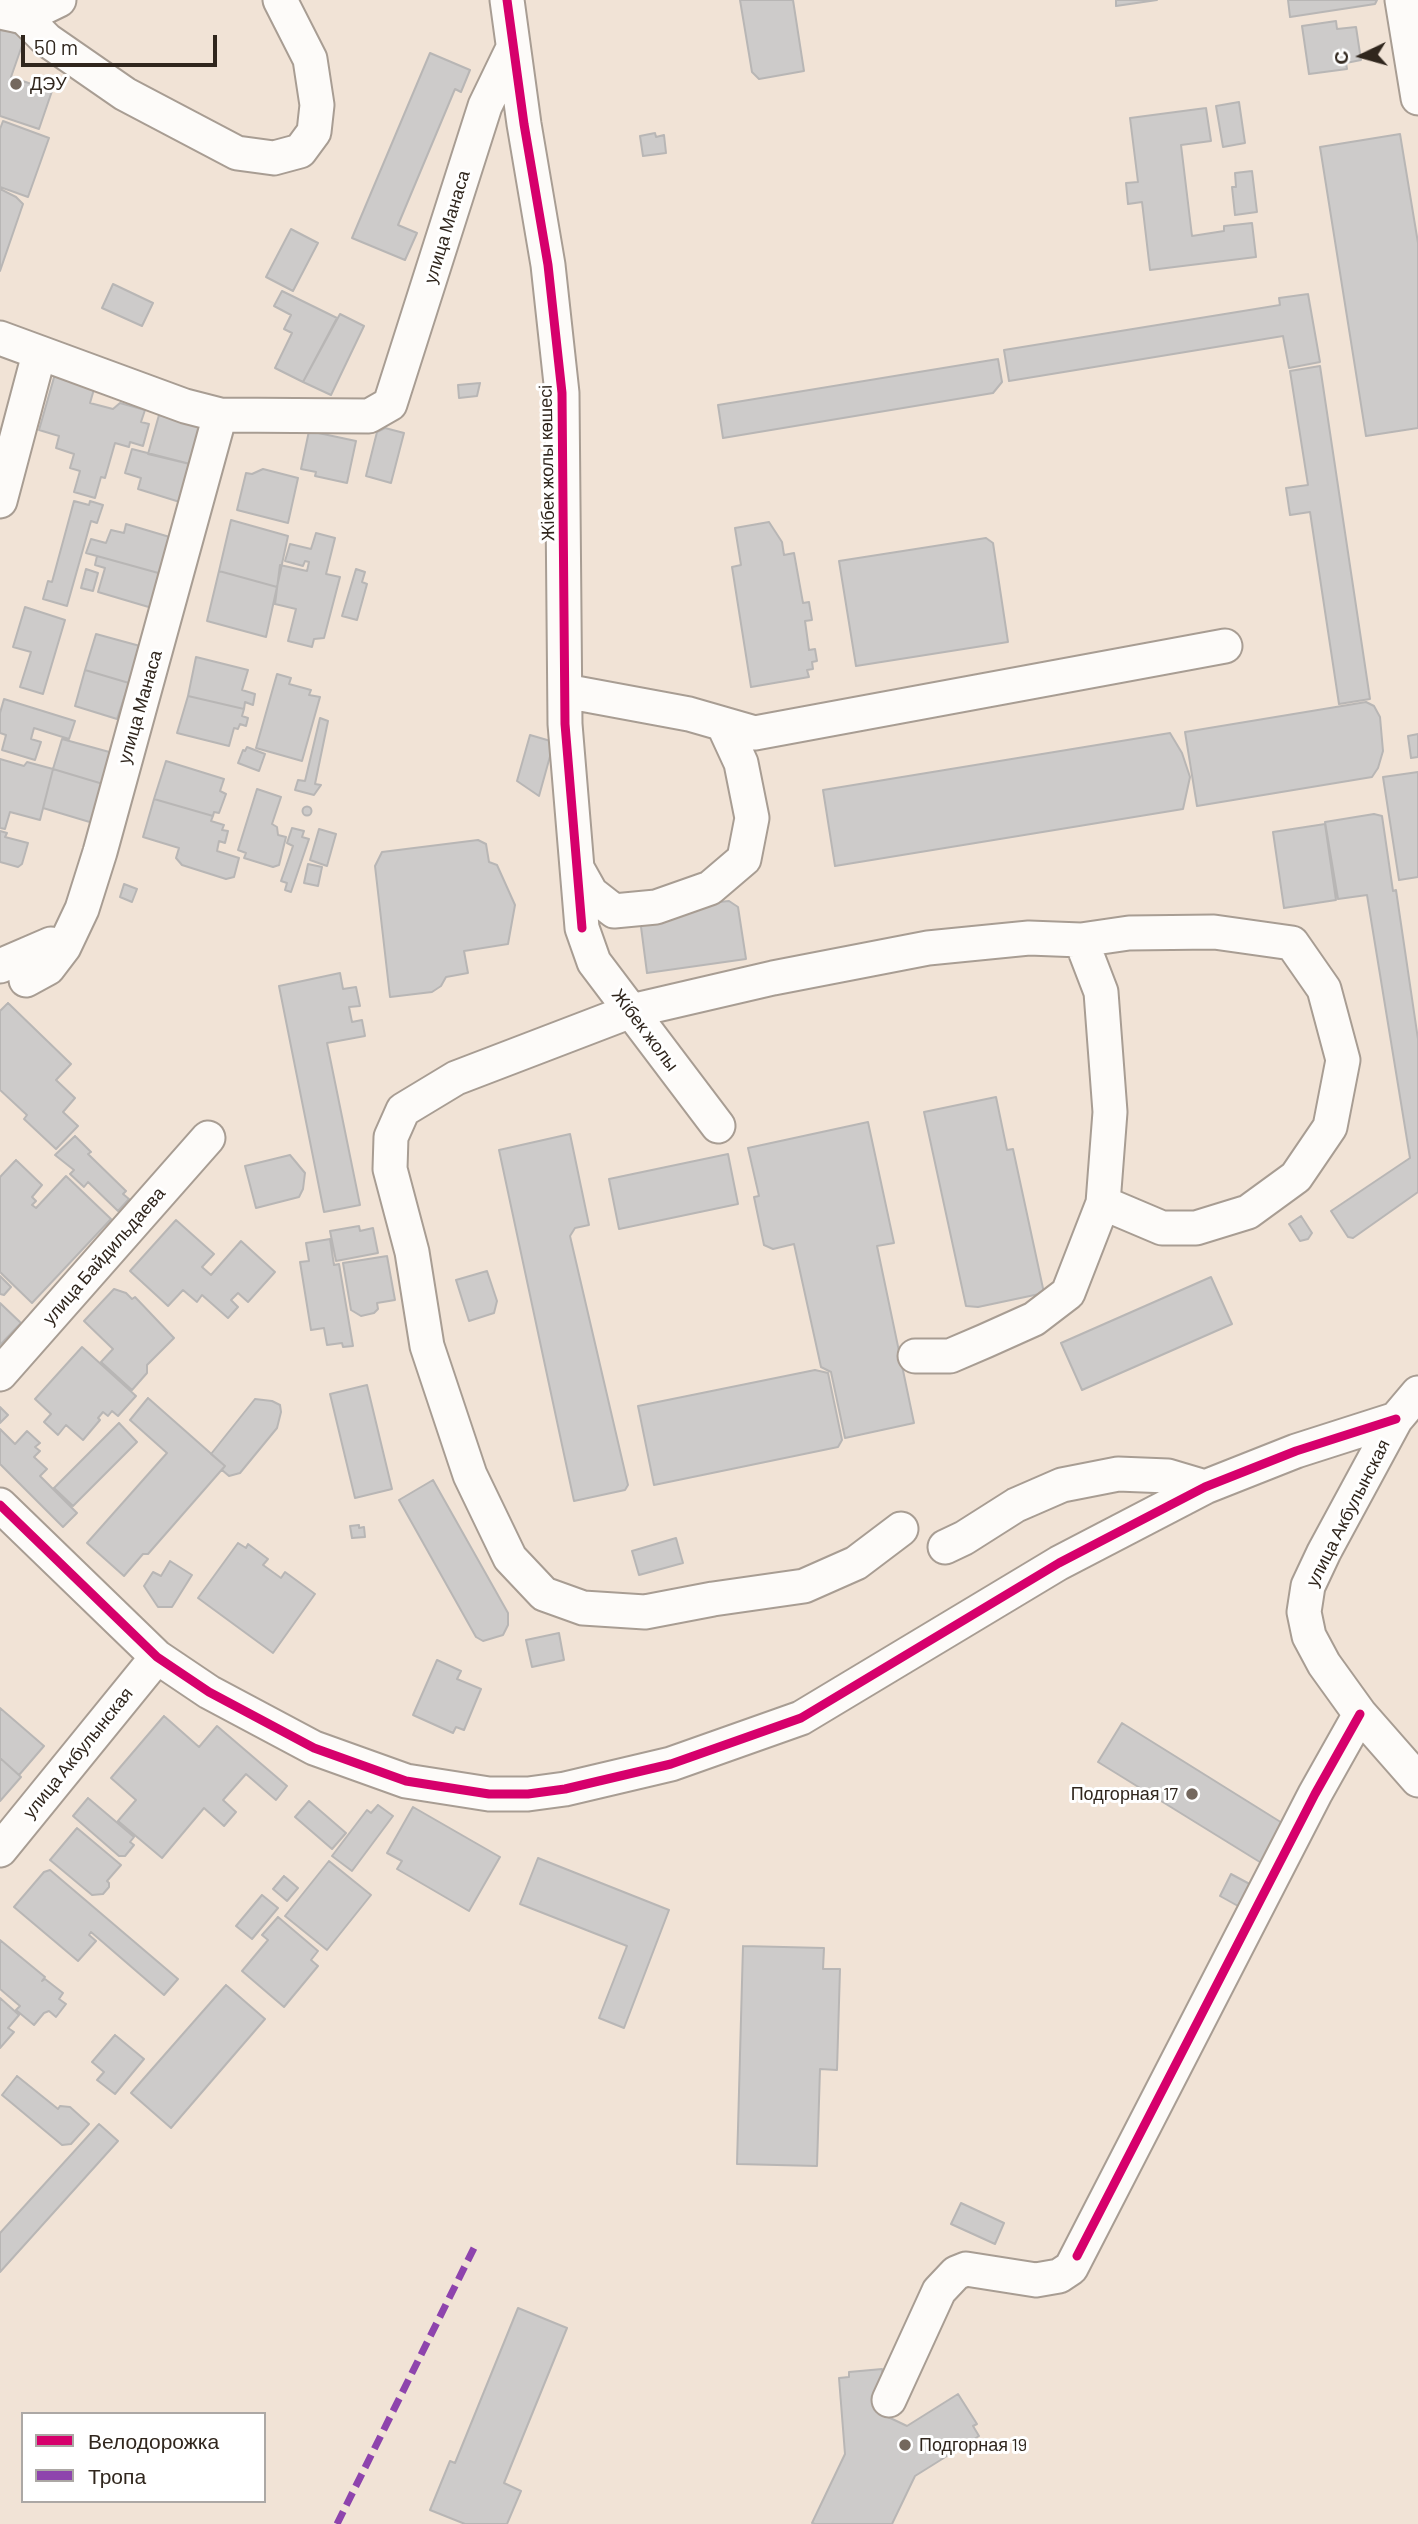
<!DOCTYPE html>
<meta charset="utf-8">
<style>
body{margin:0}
#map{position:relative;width:1418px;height:2524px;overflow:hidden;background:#f1e3d6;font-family:Barlow,sans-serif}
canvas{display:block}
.legend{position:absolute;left:21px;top:2412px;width:245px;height:91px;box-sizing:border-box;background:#fff;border:2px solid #aca8a5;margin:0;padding:9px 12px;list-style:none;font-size:21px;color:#30261d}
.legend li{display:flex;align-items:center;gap:14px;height:35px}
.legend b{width:35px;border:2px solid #aca8a5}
.north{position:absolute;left:1327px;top:21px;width:70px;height:70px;-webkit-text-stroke:5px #fff;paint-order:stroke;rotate:265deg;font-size:19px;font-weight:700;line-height:28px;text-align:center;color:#30261d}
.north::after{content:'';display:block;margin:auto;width:24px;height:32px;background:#30261d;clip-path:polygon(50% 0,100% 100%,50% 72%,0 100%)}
.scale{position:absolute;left:21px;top:35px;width:196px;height:32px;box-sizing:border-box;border:4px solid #30261d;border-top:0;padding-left:9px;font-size:21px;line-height:24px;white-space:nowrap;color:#30261d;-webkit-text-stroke:5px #fff;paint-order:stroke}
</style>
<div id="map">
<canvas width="1418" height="2524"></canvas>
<ul class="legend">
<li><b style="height:9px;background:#d6006c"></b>Велодорожка</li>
<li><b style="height:9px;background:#8e44ad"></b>Тропа</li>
</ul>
<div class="north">С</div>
<div class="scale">50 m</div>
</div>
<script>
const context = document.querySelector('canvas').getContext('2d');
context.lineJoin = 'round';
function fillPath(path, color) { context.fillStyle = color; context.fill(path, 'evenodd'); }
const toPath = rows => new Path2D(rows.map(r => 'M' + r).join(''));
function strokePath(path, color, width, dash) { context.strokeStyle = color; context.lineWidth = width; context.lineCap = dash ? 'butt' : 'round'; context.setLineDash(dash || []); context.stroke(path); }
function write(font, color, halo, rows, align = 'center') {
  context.font = font + ' Barlow,sans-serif'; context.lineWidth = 6; context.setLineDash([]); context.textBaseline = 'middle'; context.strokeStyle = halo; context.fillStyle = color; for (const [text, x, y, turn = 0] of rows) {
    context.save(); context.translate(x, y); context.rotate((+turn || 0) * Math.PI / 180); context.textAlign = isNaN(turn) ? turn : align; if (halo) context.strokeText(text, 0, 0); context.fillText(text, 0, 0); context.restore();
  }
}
const building = toPath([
 [740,0,793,0,804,71,759,79,752,72,740,0],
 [1116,0,1157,0,1116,6,1116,0],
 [1288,0,1377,0,1375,4,1290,17,1288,0],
 [1336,21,1337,29,1356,27,1361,60,1346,63,1347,69,1309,74,1302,26,1336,21],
 [0,28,25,37,11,77,52,91,39,129,0,116,0,28],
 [430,53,470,70,461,92,455,89,398,225,417,233,405,260,352,238,430,53],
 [1239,102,1245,143,1223,147,1216,106,1239,102],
 [1206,108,1211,141,1181,145,1192,236,1224,231,1224,226,1252,223,1256,257,1150,270,1142,202,1128,204,1126,183,1138,182,1130,118,1206,108],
 [3,121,49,138,28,197,0,187,0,129,3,121],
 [655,133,656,137,664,135,666,153,643,156,640,136,655,133],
 [1400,134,1418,243,1418,428,1366,436,1320,147,1400,134],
 [1252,171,1257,212,1235,215,1232,187,1236,187,1235,173,1252,171],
 [0,189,16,197,23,204,0,271,0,189],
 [291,229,318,243,293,291,266,277,291,229],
 [113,284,153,303,142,326,102,308,113,284],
 [282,291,337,318,303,382,275,368,292,333,284,329,291,315,274,306,282,291],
 [1308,294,1320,362,1289,368,1283,336,1009,381,1004,350,1280,305,1279,298,1308,294],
 [340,314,364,326,331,395,303,382,340,314],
 [998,359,1002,382,993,393,723,438,718,405,998,359],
 [1320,366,1370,699,1339,704,1310,512,1290,515,1286,488,1308,485,1290,371,1320,366],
 [57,367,97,379,90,403,113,409,120,403,145,410,141,422,149,424,143,446,130,442,129,447,115,443,105,478,101,477,95,498,74,492,80,471,70,468,74,454,56,448,59,436,39,430,57,367],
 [480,383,477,396,459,398,458,385,480,383],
 [159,415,205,428,194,465,148,454,159,415],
 [385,428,404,433,391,483,366,476,377,432,385,428],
 [309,431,356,441,347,483,315,476,316,472,301,469,309,431],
 [132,449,194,465,183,503,138,489,141,478,125,473,132,449],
 [263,469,298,478,288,523,237,510,246,473,252,474,263,469],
 [74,501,89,505,90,501,103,505,97,523,91,521,67,606,43,599,48,581,52,582,74,501],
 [231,520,288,536,277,587,219,571,231,520],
 [769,522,782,542,784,555,794,553,803,603,809,602,812,620,805,621,809,650,815,649,817,661,812,662,813,669,807,670,809,677,751,687,732,567,741,565,735,528,769,522],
 [126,524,173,538,162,574,86,553,91,539,106,543,111,530,124,533,126,524],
 [316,533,335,538,326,574,340,577,324,638,314,639,312,647,288,641,296,609,275,604,280,565,307,571,309,562,305,561,303,566,285,561,290,544,311,549,316,533],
 [986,538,993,543,1008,642,856,666,839,561,986,538],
 [97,556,162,574,152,608,98,592,105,568,95,565,97,556],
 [86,569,98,573,93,591,81,588,86,569],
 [356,569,365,572,362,582,367,584,357,620,342,616,356,569],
 [219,571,277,587,266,637,207,621,219,571],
 [25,607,65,620,43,694,20,687,31,652,13,647,25,607],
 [96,634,140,646,129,683,85,670,96,634],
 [196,657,248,670,242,690,255,694,253,705,245,702,244,709,188,696,196,657],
 [85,670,129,683,117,719,75,706,85,670],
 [277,674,291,678,289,684,311,690,309,695,320,697,302,761,256,748,277,674],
 [188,696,244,709,242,716,248,718,246,726,240,724,238,729,234,728,229,746,177,733,188,696],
 [4,699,75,721,69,739,34,728,31,739,41,742,35,760,2,750,6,735,0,733,0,713,4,699],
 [1366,702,1374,706,1380,717,1383,751,1378,768,1372,777,1197,806,1185,732,1366,702],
 [320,718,328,721,315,784,321,785,314,795,295,790,298,780,305,781,320,718],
 [1170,733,1182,753,1190,777,1183,809,835,866,823,790,1170,733],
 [1418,734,1418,757,1411,758,1408,736,1418,734],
 [530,735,554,742,539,796,517,781,530,735],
 [62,739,113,753,103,784,53,769,62,739],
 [247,747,265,754,259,771,238,763,243,750,245,751,247,747],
 [0,759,24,766,27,762,53,769,40,820,10,812,5,829,0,828,0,759],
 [166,761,224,779,220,791,226,794,219,813,214,812,213,816,154,799,166,761],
 [53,769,103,784,93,823,43,808,53,769],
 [1418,772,1418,877,1399,880,1383,777,1418,772],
 [257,789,281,797,272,824,277,827,278,835,286,837,279,865,273,867,244,858,246,853,238,850,257,789],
 [154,799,213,816,211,821,224,825,222,830,228,831,225,843,219,841,217,851,239,858,234,877,226,879,182,865,176,858,179,848,143,837,154,799],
 '302.5 811a4.5 4.5 0 1 1 9 0a4.5 4.5 0 1 1-9 0Z',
 [1374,814,1382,816,1393,891,1396,890,1418,1039,1418,1192,1353,1238,1348,1237,1331,1211,1410,1158,1367,895,1338,899,1325,822,1374,814],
 [1325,824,1336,900,1284,908,1273,832,1325,824],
 [292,828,304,831,302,837,309,839,291,892,285,890,287,883,281,881,293,846,287,843,292,828],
 [319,829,336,834,327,866,310,860,319,829],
 [0,831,7,833,5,837,28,843,22,864,18,867,0,862,0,831],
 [478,840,486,844,489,862,497,865,515,905,508,944,464,951,468,973,446,977,441,986,432,992,390,997,375,866,382,852,478,840],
 [308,864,322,867,318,886,304,883,308,864],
 [124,884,137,889,132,902,120,897,124,884],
 [729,901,738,907,746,959,647,973,640,919,689,905,729,901],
 [340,973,343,989,356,987,360,1006,349,1007,352,1022,362,1020,365,1036,327,1043,360,1205,324,1212,279,986,340,973],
 [8,1003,71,1064,56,1080,75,1098,63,1112,78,1126,56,1149,24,1119,27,1115,0,1090,0,1011,8,1003],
 [996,1097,1007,1150,1013,1149,1044,1293,978,1307,966,1306,924,1112,996,1097],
 [868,1122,894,1243,877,1246,914,1423,845,1438,831,1372,821,1367,794,1244,773,1249,764,1245,754,1197,759,1196,748,1148,868,1122],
 [570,1134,589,1225,575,1228,570,1236,628,1485,625,1490,574,1501,499,1150,570,1134],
 [75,1136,91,1152,88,1154,126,1191,123,1194,129,1199,118,1211,88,1182,84,1187,70,1174,74,1170,55,1155,75,1136],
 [728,1154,738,1204,619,1229,609,1179,728,1154],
 [290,1155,305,1173,303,1189,299,1197,256,1208,245,1166,290,1155],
 [16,1160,42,1185,32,1197,36,1201,32,1205,36,1208,66,1176,111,1219,32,1303,0,1272,0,1177,16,1160],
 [1301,1216,1312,1233,1308,1239,1300,1241,1289,1224,1301,1216],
 [176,1220,214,1254,202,1267,211,1275,241,1241,275,1272,248,1302,238,1293,231,1300,238,1307,228,1318,202,1295,197,1302,183,1290,168,1306,130,1271,176,1220],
 [359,1226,360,1231,373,1228,378,1253,336,1261,330,1231,359,1226],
 [330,1239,334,1265,339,1264,353,1346,343,1347,342,1343,327,1345,324,1328,311,1330,300,1262,309,1261,306,1243,330,1239],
 [387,1256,395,1300,377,1303,378,1309,374,1313,361,1316,351,1310,343,1263,387,1256],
 [487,1271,497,1301,494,1313,469,1321,456,1280,487,1271],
 [0,1276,11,1287,4,1295,0,1294,0,1276],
 [1211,1277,1232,1324,1082,1390,1061,1343,1211,1277],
 [114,1289,126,1293,132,1299,135,1297,174,1338,147,1365,147,1373,132,1390,101,1362,113,1349,84,1321,114,1289],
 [0,1303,21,1323,0,1345,0,1303],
 [82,1347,136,1396,118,1416,112,1411,108,1416,103,1412,98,1418,100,1420,83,1440,66,1425,58,1435,44,1422,51,1414,35,1399,82,1347],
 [815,1370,828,1373,842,1440,838,1447,654,1485,638,1406,815,1370],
 [367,1385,392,1489,355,1498,330,1394,367,1385],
 [148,1398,225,1466,148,1554,143,1554,124,1576,87,1543,167,1453,130,1420,148,1398],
 [255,1399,272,1401,280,1405,281,1412,277,1428,240,1473,229,1476,222,1470,225,1466,211,1454,255,1399],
 [0,1407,8,1415,0,1423,0,1407],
 [119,1423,137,1442,73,1506,54,1488,119,1423],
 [0,1429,15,1444,27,1431,40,1443,35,1447,40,1451,34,1457,47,1469,40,1476,77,1513,63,1527,0,1464,0,1429],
 [433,1480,508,1613,508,1625,503,1635,483,1641,476,1637,399,1500,433,1480],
 [359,1525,359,1528,364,1527,365,1537,352,1538,350,1526,359,1525],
 [676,1538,683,1563,639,1575,632,1551,676,1538],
 [238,1543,246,1548,248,1544,268,1559,263,1565,281,1578,285,1572,315,1594,273,1653,198,1598,238,1543],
 [170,1561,192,1575,172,1607,158,1607,144,1586,153,1572,161,1576,170,1561],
 [559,1633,564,1660,532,1667,526,1640,559,1633],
 [437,1660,461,1671,457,1679,481,1689,464,1730,456,1727,453,1733,413,1715,437,1660],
 [0,1708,44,1746,19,1775,0,1758,0,1708],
 [164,1716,199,1747,217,1726,287,1786,276,1800,246,1774,223,1800,236,1812,224,1826,204,1808,162,1858,118,1821,136,1800,111,1778,164,1716],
 [1122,1723,1287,1826,1263,1864,1098,1762,1122,1723],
 [0,1758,21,1777,0,1801,0,1758],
 [88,1798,134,1837,130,1842,134,1845,125,1856,119,1856,73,1816,88,1798],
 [309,1801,346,1833,332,1849,295,1817,309,1801],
 [378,1805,393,1816,352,1871,332,1856,367,1810,371,1813,378,1805],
 [413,1807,500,1857,469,1911,397,1869,402,1861,387,1853,413,1807],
 [77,1828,121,1865,107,1881,109,1883,109,1887,103,1894,92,1895,50,1860,77,1828],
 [538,1858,669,1910,624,2028,599,2018,627,1946,520,1904,538,1858],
 [329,1861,371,1895,327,1950,285,1916,329,1861],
 [50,1870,178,1979,164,1995,91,1932,89,1935,96,1941,78,1961,14,1907,44,1872,50,1870],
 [1231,1874,1259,1889,1247,1911,1220,1896,1231,1874],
 [284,1876,298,1888,287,1901,273,1889,284,1876],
 [262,1895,278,1908,252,1939,236,1926,262,1895],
 [278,1917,318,1951,311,1960,318,1966,284,2007,242,1971,268,1940,262,1935,278,1917],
 [0,1940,45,1977,42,1981,45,1979,63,1993,59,1999,66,2004,56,2017,49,2011,44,2013,34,2025,16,2010,20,2006,0,1989,0,1940],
 [743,1946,824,1948,823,1969,840,1969,837,2070,820,2069,817,2166,737,2164,743,1946],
 [226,1985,265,2019,171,2128,131,2093,226,1985],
 [0,1998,19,2015,8,2028,14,2032,0,2048,0,1998],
 [115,2035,144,2059,115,2094,97,2080,104,2072,92,2062,115,2035],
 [17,2076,58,2109,60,2106,70,2107,89,2124,71,2144,62,2145,2,2095,17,2076],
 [99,2124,118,2141,0,2272,0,2233,99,2124],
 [961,2203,1004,2223,995,2244,951,2224,961,2203],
 [518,2308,567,2328,504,2483,521,2491,507,2524,465,2524,430,2510,450,2461,455,2463,518,2308],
 [882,2369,886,2416,907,2426,958,2394,977,2424,973,2426,979,2436,915,2476,892,2524,815,2524,812,2523,845,2454,839,2378,849,2377,849,2372,882,2369]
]);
const minor = toPath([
 [507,0,524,124,548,265,562,393,565,724,582,928,594,962,718,1126],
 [1402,0,1418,98],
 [0,12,24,17,47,40,125,94,237,153,274,158,300,151,314,132,317,105,310,59,280,0],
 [24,17,59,0],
 [0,338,185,406,220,415,369,416,390,404,485,106,513,48],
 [0,501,39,354],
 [565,691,689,714,755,733,1225,646],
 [577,868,591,893,614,911,656,907,710,888,744,859,752,818,741,763,723,724],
 [1081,940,1129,933,1214,932,1292,943,1324,989,1343,1060,1330,1127,1296,1177,1248,1212,1196,1228,1162,1228,1103,1203],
 [0,966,51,944],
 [26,980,48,968,64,947,82,909,100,852,220,415],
 [0,1374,208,1138],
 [1418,1393,1396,1419,1324,1552,1308,1586,1304,1612,1309,1636,1324,1664,1360,1714,1418,1780],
 [0,1505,157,1657,209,1692,314,1748,406,1781,489,1794,528,1794,565,1789,671,1764,801,1718,1059,1563,1205,1487,1296,1451,1396,1419],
 [901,1529,856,1563,804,1586,713,1599,645,1612,583,1608,544,1594,510,1558,470,1475,427,1346,412,1252,390,1169,391,1137,403,1110,456,1078,631,1011,773,978,928,948,1029,938,1081,940,1101,992,1110,1112,1103,1203,1068,1293,1034,1319,985,1341,950,1356,915,1356],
 [945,1547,964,1538,1016,1505,1062,1485,1118,1474,1168,1476,1205,1487],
 [0,1850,157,1657],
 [889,2400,939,2291,956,2273,966,2269,1036,2280,1059,2276,1071,2268,1315,1794,1360,1714]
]);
const quiet = toPath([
 [337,2524,474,2248]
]);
const cycleway = toPath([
 [507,0,524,124,548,265,562,393,565,724,582,928],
 [0,1505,157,1657,209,1692,314,1748,406,1781,489,1794,528,1794,565,1789,671,1764,801,1718,1059,1563,1205,1487,1296,1451,1396,1419],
 [1077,2256,1315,1794,1360,1714]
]);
const markers = [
 [16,84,7,"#74685e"],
 [1192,1794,7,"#74685e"],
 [905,2445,7,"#74685e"]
];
const poiNames = [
 ["ДЭУ",30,84],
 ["Подгорная 17",1178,1794,"right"],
 ["Подгорная 19",919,2445]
];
const streetNames = [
 ["улица Манаса",447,227,-73],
 ["Жібек жолы көшесі",547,463,-91],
 ["улица Манаса",140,707,-74],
 ["Жібек жолы",645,1030,53],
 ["улица Байдильдаева",104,1256,-49],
 ["улица Акбулынская",1348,1513,-63],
 ["улица Акбулынская",78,1753,-51]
];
fillPath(building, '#cdcbca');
strokePath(building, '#b8b6b5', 2);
strokePath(minor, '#a89d93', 37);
strokePath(minor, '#fdfbf9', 33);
strokePath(quiet, '#8e44ad', 7, [14, 7]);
strokePath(cycleway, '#d6006c', 9);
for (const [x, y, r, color] of markers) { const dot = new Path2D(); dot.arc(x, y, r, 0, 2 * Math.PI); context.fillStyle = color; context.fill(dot); strokePath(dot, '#fff', 2.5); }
write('18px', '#30261d', '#fff', poiNames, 'left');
write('18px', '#30261d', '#fff', streetNames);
</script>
